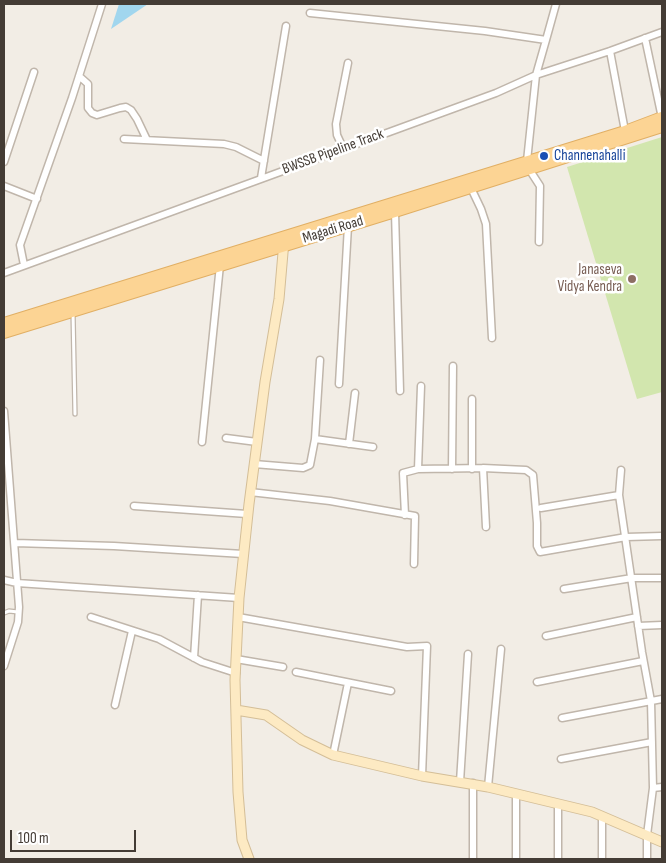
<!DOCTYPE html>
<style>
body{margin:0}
#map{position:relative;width:666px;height:863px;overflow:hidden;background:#f2ede5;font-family:"Sofia Sans Condensed",sans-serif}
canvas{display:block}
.frame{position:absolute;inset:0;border:5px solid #443c35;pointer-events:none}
.scale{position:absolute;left:10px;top:830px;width:126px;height:22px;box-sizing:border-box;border:2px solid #443c35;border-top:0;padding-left:6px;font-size:15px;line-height:18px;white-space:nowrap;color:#443c35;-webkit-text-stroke:4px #fff;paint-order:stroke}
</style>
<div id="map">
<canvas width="666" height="863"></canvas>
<div class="frame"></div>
<div class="scale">100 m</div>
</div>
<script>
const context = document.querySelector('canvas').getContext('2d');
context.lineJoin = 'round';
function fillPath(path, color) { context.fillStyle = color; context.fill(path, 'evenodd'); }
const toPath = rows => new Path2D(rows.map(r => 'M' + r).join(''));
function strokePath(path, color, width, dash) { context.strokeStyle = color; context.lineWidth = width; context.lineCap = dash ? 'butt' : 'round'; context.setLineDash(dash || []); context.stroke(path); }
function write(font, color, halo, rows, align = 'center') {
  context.font = font + ' "Sofia Sans Condensed",sans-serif'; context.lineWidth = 5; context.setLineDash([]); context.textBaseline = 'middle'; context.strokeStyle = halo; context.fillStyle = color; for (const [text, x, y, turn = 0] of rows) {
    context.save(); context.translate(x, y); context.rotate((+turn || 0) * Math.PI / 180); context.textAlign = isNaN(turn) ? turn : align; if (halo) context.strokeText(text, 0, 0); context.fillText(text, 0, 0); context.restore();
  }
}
const green = toPath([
 [662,137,662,392,637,399,567,167]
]);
const water = toPath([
 [119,4,148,4,111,29]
]);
const lane = toPath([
 [73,313,75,414],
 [4,613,9,611,18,612]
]);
const street = toPath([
 [310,13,485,31,546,40,556,4],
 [645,38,662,118],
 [610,51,625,131],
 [79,76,88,84,88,108,92,113,97,115,120,108,126,107,131,110,137,119,147,140],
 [124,139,224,144,236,147,264,161],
 [343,148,337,135,336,124,348,63],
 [4,162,34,72],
 [261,178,286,26],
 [4,186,37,199],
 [471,188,481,209,486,224,492,338],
 [395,212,400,391],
 [539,242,540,186,529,169,527,161,536,75,546,40],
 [24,265,20,245,72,98,102,4],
 [4,273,496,93,536,75,610,51,662,32],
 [339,384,348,226],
 [4,411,19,607,18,622,4,666],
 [226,438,257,442],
 [315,439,320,360],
 [202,442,220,265],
 [349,444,355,393],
 [254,464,303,468,310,465,315,439,373,447],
 [483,468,486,527],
 [418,469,421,386],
 [452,469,453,366],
 [472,469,472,399],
 [621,470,619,495,642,652,651,701,653,788,647,835,647,859],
 [250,492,330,501,415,516,414,564],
 [134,506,247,514],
 [541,508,619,495],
 [405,515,403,473,418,469,483,468,526,470,533,475,537,523,537,546,540,552,626,537,662,536],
 [15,543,114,546,243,554],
 [4,580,17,583,239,598],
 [564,589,632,578,662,578],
 [91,617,159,639,202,662,236,673],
 [238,617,407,647,427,646,422,776],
 [638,626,662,625],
 [546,636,637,617],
 [194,658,198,595],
 [236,659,283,667],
 [296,672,391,691],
 [537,682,643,661],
 [115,705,132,631],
 [562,718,662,699],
 [333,755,348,683],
 [561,759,652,742],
 [460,782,468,654],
 [473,783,473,859],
 [488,787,501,649],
 [653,788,662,787],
 [516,794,516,859],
 [558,804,558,859],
 [602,816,602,859]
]);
const secondary = toPath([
 [236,710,266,715,302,740,333,755,422,776,488,787,592,812,662,842],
 [249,859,242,840,238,792,235,680,239,598,249,504,265,382,279,299,284,241]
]);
const primary = toPath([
 [4,323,625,131,662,117],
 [4,333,395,212,662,127]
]);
const markers = [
 [544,156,5,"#1a4fb4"],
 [632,279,5,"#8d6e63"]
];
const streetNames = [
 ["BWSSB Pipeline Track",333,152,-20],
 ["Magadi Road",333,230,-17]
];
const transitNames = [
 ["Channenahalli",554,156]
];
const educationNames = [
 ["Janaseva",622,270],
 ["Vidya Kendra",622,287]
];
fillPath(green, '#d2e6ae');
fillPath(water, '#a1d6ee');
strokePath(lane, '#c0b6ab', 5.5);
strokePath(street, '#c0b6ab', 9);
strokePath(secondary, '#d4be97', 11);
strokePath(primary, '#e1af64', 12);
strokePath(lane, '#fff', 3);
strokePath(street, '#fff', 6);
strokePath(secondary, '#fdeac3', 9);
strokePath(primary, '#fcd494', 10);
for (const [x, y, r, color] of markers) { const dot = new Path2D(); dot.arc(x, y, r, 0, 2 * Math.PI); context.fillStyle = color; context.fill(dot); strokePath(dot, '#fff', 2); }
write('15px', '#443c35', '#fff', streetNames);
write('15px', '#164399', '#fff', transitNames, 'left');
write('15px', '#785e54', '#fff', educationNames, 'right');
</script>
